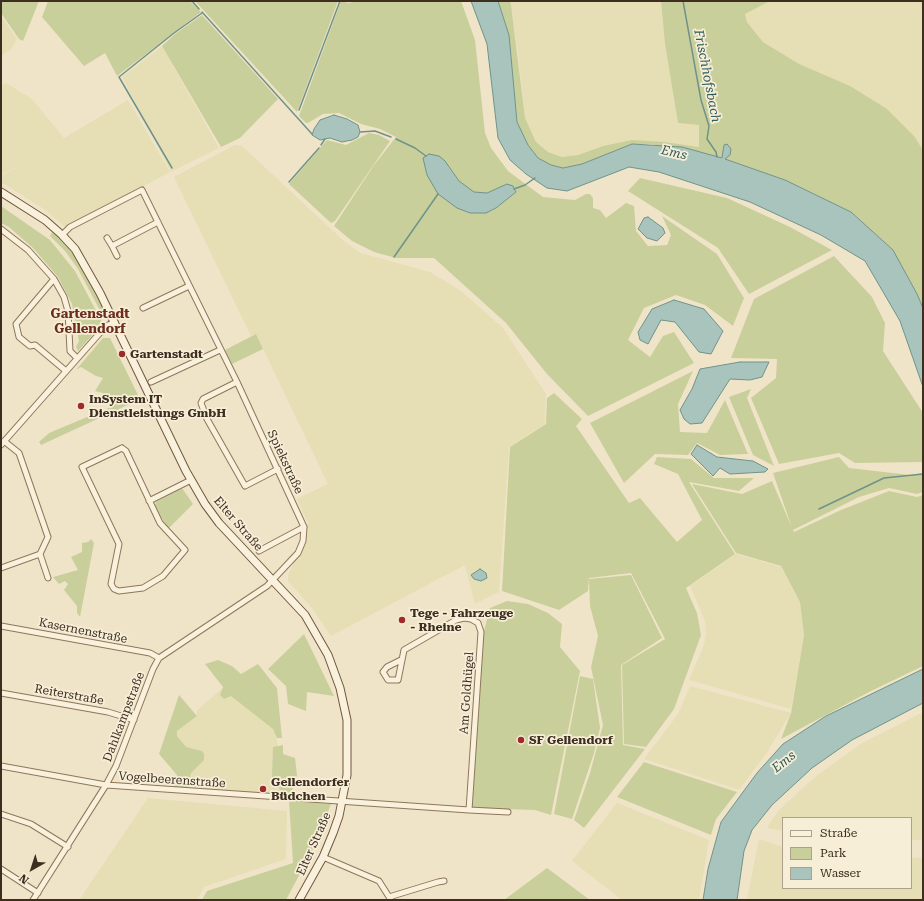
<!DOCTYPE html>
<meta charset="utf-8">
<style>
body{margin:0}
#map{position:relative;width:924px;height:901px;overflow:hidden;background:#f0e4c8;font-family:"Roboto Serif",serif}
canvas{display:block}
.frame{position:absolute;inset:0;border:2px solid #3d2e20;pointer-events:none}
.legend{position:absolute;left:782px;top:817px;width:130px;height:72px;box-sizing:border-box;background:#f7eed8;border:1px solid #ada18e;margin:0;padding:5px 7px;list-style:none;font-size:12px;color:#3d2e20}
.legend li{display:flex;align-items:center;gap:8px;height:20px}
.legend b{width:20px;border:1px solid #ada18e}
.north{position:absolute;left:12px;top:849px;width:40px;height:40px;-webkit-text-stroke:3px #f7eed8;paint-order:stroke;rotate:219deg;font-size:11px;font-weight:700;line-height:16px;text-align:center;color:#3d2e20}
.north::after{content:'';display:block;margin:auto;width:14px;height:18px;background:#3d2e20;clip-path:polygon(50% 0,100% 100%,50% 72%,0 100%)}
</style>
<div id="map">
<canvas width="924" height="901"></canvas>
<div class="frame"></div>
<ul class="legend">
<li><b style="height:5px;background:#faf1dc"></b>Straße</li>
<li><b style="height:11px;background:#c9cf9b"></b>Park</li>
<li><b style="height:11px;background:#a9c4bc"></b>Wasser</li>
</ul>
<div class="north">N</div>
</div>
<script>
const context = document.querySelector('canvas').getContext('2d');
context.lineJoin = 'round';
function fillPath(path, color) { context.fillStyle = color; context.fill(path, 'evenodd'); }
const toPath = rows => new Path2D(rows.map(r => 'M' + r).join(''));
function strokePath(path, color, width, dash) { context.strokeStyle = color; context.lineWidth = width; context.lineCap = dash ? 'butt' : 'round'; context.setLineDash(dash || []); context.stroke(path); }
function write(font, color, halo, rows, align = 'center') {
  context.font = font + ' "Roboto Serif",serif'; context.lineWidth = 3.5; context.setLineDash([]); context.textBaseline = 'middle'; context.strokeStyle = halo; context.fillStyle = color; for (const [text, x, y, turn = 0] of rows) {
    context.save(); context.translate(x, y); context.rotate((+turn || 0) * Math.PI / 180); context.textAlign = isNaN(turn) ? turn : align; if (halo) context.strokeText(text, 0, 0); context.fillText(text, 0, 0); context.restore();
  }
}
const farmland = toPath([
 [510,1,661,1,665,44,678,123,699,125,699,147,665,142,603,146,578,155,562,157,548,152,536,142,525,118,517,46],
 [770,1,923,1,923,150,914,136,763,42,747,22,745,14],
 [1,16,17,39,11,49,1,56],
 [162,46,219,148,171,172,122,77],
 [6,83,32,99,64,138,128,100,170,172,66,228,44,209,1,182,1,176,30,159,1,175,1,86],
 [235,145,242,146,345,242,361,253,430,272,460,290,503,328,546,394,545,424,509,447,499,592,475,604,465,565,331,636,311,607,288,581,288,575,305,541,308,523,297,499,328,484,256,334,251,336,174,177],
 [736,554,781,567,800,602,804,635,791,709,689,680,704,645,706,633,705,621,690,586],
 [690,686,791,713,766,754,739,790,644,759,678,714],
 [224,687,273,729,276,735,278,746,273,748,285,796,187,790,191,773,203,760,186,747,177,736,177,731,197,716,197,710],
 [923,712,923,840,911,840,911,818,783,818,783,831,767,828,779,810,816,776,859,745],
 [148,798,287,811,286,859,204,887,197,900,79,900],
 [617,803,709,840,699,900,622,900,572,861],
 [759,839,783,847,783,888,911,888,911,858,923,857,923,900,747,900]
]);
const green = toPath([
 [1,1,39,1,23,41,19,39,1,13],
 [48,1,190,1,201,12,117,76,105,53,84,66,42,17],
 [195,1,338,1,297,112],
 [341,1,349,3,356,1,461,1,475,40,485,133,491,148,508,171,543,197,575,200,586,194,590,194,593,198,593,208,600,210,606,218,626,203,634,206,636,231,648,246,667,245,671,235,662,216,717,254,744,298,733,326,705,305,676,295,644,308,628,340,650,357,663,336,674,332,694,363,588,416,547,374,506,323,434,258,396,258,374,252,352,241,334,226,374,165,396,137,380,129,361,124,339,113,323,114,308,123,306,123,299,116],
 [425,155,445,161,459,181,474,192,487,193,504,186,516,188,516,192,492,211],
 [498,1,510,1,511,5,525,118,536,142,548,152,562,157,578,155,603,146,632,140,665,142,699,147,699,125,678,123,665,44,661,1,770,1,745,14,747,22,763,42,799,64,850,86,887,109,914,136,923,150,923,308,917,294,893,250,851,212,785,180,725,159,724,145,722,158,651,144,632,144,582,164,563,168,551,165,538,158,528,145,517,122,509,35],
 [202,15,278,99,240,138,221,147,162,46,175,34],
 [369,133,379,135,390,141,335,221,331,223,289,184,327,140,346,145],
 [640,178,727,198,790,227,832,250,749,294,718,248,628,191],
 [1,206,50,240,75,271,101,320,101,326,78,351,76,347,79,341,72,304,58,277,33,248,9,227,1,223],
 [53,231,65,243,84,269,105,311,104,318,78,269,65,251,50,236],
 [834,256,872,297,885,323,883,351,923,413,923,462,855,463,839,453,779,464,751,398,776,378,777,359,731,358,754,299],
 [256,334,263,349,232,364,225,350],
 [103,338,110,338,138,395,132,403,41,445,39,442,49,433,111,407,103,393,95,391,103,378,96,376,81,367,76,370],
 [693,371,678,404,680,432,707,433,725,400,748,454,720,455,697,443,688,455,655,454,624,483,590,423],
 [751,389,747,398,774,466,753,455,729,397],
 [554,393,582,419,576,426,629,503,640,498,677,542,702,520,678,474,654,464,657,457,691,459,714,478,754,478,739,491,689,482,735,554,686,588,697,613,701,635,674,709,646,747,624,744,622,665,665,639,631,573,589,578,588,591,559,610,502,591,510,447,546,424,547,398],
 [839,457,849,468,910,475,923,473,923,492,917,494,889,488,859,497,793,530,794,532,841,510,889,491,917,497,923,495,923,666,871,691,781,739,791,713,804,635,800,602,781,566,736,553,692,484,742,494,772,481,792,528,773,473],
 [182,488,193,504,168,529,155,506,156,502],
 [91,539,94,543,80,617,77,613,77,606,64,590,68,584,65,581,59,584,53,577,78,570,71,557,82,552,82,543,88,542],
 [631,575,662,638,621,665,623,745,645,749,584,828,574,820,590,773,603,725,591,667,598,636,590,606,589,579],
 [507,601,528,604,548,613,562,624,560,647,580,671,551,815,535,810,471,808,484,631,490,608],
 [304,634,334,696,307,692,306,711,288,704,286,686,268,669],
 [218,660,232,666,241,674,258,664,277,688,282,738,277,738,273,729,231,696,224,699,220,695,223,687,205,664],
 [580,676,593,679,600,728,594,753,572,819,554,814],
 [179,695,197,716,177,731,177,736,186,747,202,751,204,754,204,760,191,773,187,790,173,789,177,775,159,754],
 [283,745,283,754,295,758,297,775,292,790,285,796,272,778,273,747],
 [644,762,737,792,716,819,711,835,617,797],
 [289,801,331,804,312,851,286,900,202,900,207,891,293,863],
 [547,868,590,900,504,900]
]);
const water = toPath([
 [471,1,498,1,509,35,517,122,528,145,538,158,551,165,563,168,582,164,632,144,682,147,722,158,724,145,727,144,731,149,730,155,725,159,785,180,851,212,893,250,917,294,923,308,923,387,900,321,865,261,821,235,750,202,659,172,629,167,567,191,547,188,526,174,510,160,498,138,487,44,471,1],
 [334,115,347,119,358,125,360,132,358,137,352,140,342,142,330,138,320,140,312,135,314,129,320,120,334,115],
 [429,154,439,156,445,161,459,181,474,192,487,193,507,184,513,186,516,192,496,208,486,213,470,213,457,208,438,194,427,175,423,158,429,154],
 [648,217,663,228,665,233,657,241,647,238,638,229,644,218,648,217],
 [674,300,704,309,723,331,711,354,699,352,675,322,661,320,648,344,640,340,638,332,652,309,674,300],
 [740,362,769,362,762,377,750,380,730,379,702,423,690,424,684,419,680,410,692,389,700,369,740,362],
 [697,445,717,457,753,461,768,469,765,472,730,474,720,468,713,476,691,454,697,445],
 [480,569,486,573,487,578,481,581,474,579,471,575,480,569],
 [923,669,923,703,852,740,812,768,772,805,752,830,744,851,737,900,703,900,708,869,721,822,757,773,783,744,826,716,923,669]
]);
const stream = toPath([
 [192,1,199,9],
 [348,1,349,1],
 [683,1,701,100,709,126,707,139,716,152,717,157],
 [202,12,312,134],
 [299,110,340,1],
 [360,132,375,131,391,137],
 [396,139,415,148,426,156],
 [321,145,325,139],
 [172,168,119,77,174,33,202,13],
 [289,182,319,148],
 [514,189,525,185,535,178],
 [394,257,438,194],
 [819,509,884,478,923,474]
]);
const street = toPath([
 [1,229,28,250,54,279,64,297,68,311,70,351,77,358],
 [107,238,112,246],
 [117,256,112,246,158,222],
 [54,279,16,324,19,337,30,346,35,345,66,371],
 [143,308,189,286],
 [151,382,220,350],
 [237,382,203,399,201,403,207,419,245,486,278,469],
 [1,445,106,326,115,322],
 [122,448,126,451,160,523,185,550,163,576,143,588,119,591,114,589,111,584,119,544,82,467,122,448],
 [149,501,191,480],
 [259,551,304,527],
 [40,554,48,578],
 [1,568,40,554,48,537,19,453,4,441],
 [1,626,150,653,159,658],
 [1,693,108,712,134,720],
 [1,766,106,785,469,810,481,632,478,623,471,619,464,618,456,620,404,650,398,680,388,680,383,672,387,667,401,660],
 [469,810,508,812],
 [1,814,31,824,68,847],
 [323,857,379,881,391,900],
 [1,869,38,893],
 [389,897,438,882,444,881],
 [33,900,106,785,116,766,153,669,159,658,267,586,298,553,303,541,304,527,237,382,142,190,70,227,62,235]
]);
const secondary = toPath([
 [1,192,45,220,62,235,75,249,100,293,186,471,205,504,219,523,305,615,328,655,340,688,347,720,347,775,339,816,333,833,323,857,299,900]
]);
const markers = [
 [122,354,4,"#9e2a2b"],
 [81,406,4,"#9e2a2b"],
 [402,620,4,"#9e2a2b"],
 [521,740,4,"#9e2a2b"],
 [263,789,4,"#9e2a2b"]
];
const poiNames = [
 ["Gartenstadt",130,354],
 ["InSystem IT",89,399],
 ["Dienstleistungs GmbH",89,413],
 ["Tege - Fahrzeuge",410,613],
 ["- Rheine",410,627],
 ["SF Gellendorf",529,740],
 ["Gellendorfer",271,782],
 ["Büdchen",271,796]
];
const streetNames = [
 ["Spiekstraße",285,462,65],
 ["Elter Straße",238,524,49],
 ["Kasernenstraße",83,631,11],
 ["Am Goldhügel",467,693,-86],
 ["Reiterstraße",69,695,10],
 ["Dahlkampstraße",124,717,-69],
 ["Vogelbeerenstraße",172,780,4],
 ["Elter Straße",314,844,-66]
];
const waterNames = [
 ["Frischhofsbach",707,76,79],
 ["Ems",674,153,13],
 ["Ems",784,762,-39]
];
const neighbourhoodNames = [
 ["Gartenstadt",90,314],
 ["Gellendorf",90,329]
];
fillPath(farmland, '#e6deb5');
fillPath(green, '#c9cf9b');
fillPath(water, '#a9c4bc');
strokePath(water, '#6f938a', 1);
strokePath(stream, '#6f938a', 1.5);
strokePath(street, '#8d765c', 7);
strokePath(secondary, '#6f573f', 9);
strokePath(street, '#faf1dc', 5);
strokePath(secondary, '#faf1dc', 7);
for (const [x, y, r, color] of markers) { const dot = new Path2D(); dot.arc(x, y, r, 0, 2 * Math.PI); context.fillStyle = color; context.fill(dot); strokePath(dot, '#f7eed8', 1.5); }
write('bold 12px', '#3d2e20', '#f7eed8', poiNames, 'left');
write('12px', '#3d2e20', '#f7eed8', streetNames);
write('italic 13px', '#2f5d5a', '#f7eed8', waterNames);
write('bold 13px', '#6b2e1e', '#f7eed8', neighbourhoodNames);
</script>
